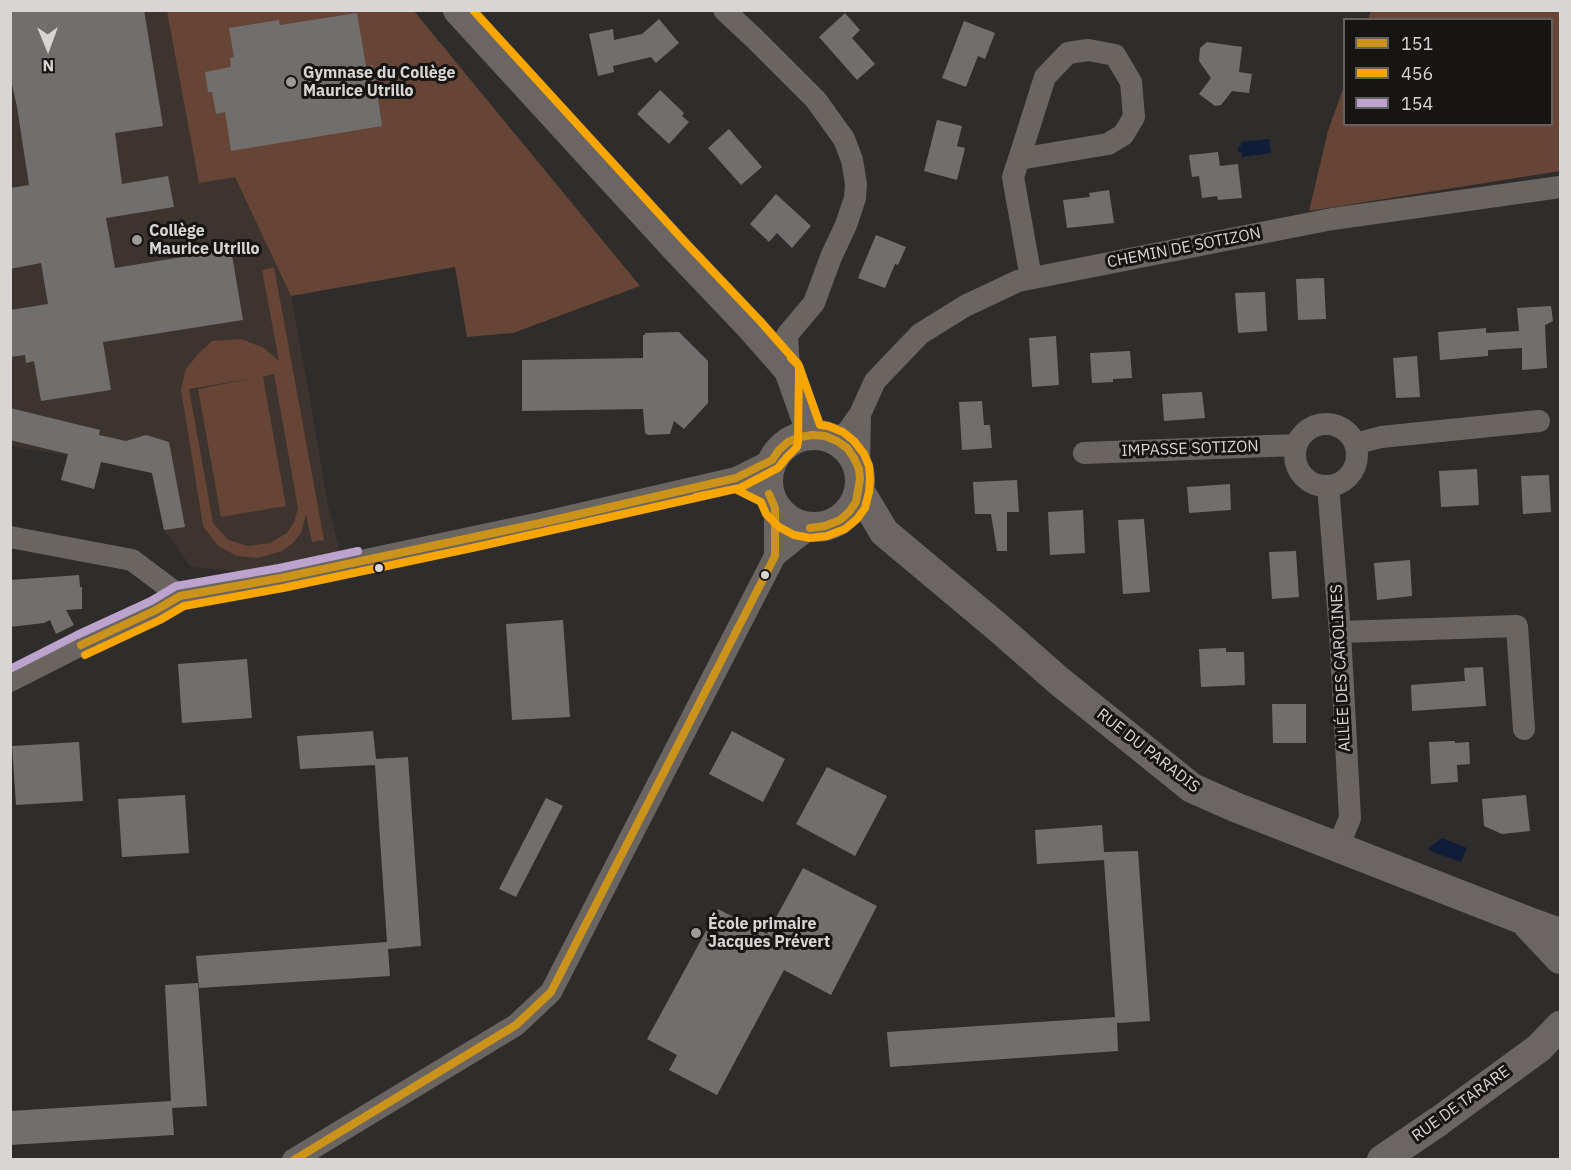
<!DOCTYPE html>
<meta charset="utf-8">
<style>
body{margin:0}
#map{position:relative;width:1571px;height:1170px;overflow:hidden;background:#2f2d2c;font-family:"IBM Plex Sans",sans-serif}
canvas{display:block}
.frame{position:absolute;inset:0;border:12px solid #d8d6d5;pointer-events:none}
.legend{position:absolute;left:1343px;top:18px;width:210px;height:108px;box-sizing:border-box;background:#171514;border:2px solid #646261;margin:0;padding:8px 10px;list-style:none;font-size:18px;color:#d8d6d5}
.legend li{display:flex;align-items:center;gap:12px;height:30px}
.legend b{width:30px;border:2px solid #646261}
.north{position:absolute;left:18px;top:18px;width:60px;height:60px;-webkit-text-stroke:4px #171514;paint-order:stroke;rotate:179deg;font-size:16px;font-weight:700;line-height:24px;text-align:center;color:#d8d6d5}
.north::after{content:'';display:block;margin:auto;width:21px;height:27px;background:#d8d6d5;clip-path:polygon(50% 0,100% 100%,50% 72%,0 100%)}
</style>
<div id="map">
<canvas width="1571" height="1170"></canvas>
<div class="frame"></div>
<ul class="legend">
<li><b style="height:8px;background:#cc931a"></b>151</li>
<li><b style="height:8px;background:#f7a600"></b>456</li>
<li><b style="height:8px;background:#bca3ce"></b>154</li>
</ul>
<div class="north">N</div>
</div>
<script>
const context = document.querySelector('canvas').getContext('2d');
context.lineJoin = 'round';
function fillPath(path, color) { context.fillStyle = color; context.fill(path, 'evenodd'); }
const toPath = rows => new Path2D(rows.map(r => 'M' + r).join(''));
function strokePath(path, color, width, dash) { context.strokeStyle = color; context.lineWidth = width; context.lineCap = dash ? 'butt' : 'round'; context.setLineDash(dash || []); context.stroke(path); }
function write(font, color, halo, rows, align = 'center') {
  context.font = font + ' "IBM Plex Sans",sans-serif'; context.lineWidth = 6; context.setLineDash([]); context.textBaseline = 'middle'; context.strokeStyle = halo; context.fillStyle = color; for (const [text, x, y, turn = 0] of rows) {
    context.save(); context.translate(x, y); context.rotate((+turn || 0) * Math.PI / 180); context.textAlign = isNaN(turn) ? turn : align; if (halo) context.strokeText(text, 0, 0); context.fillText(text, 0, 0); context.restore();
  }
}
const built = toPath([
 [10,11,173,11,167,12,199,182,235,177,291,296,309,393,328,505,340,552,263,574,191,567,164,530,151,473,93,460,11,446]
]);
const green = toPath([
 [173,10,414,11,640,286,513,333,467,337,455,267,291,296,235,177,199,183,167,12],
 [1371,11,1560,11,1560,171,1309,211,1328,131,1344,86,1344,124,1552,124,1552,20,1368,19],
 [274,267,324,540,312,542,306,515,301,533,292,544,282,551,258,558,237,556,218,546,203,526,181,389,186,369,198,354,212,341,241,339,264,348,279,361,262,270],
 [274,374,298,508,294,522,287,533,270,543,248,546,228,540,213,523,189,389,255,378,198,389,221,517,286,506,263,377]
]);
const water = toPath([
 [1269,139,1271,153,1242,157,1242,153,1238,151,1238,148,1241,146,1241,142],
 [1442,838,1467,848,1461,862,1430,851,1429,848]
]);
const building = toPath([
 [10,10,144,10,163,126,115,133,122,184,168,176,174,207,106,218,115,268,231,249,243,320,103,342,111,390,41,401,34,361,26,363,25,355,10,357,10,310,48,304,41,263,10,269,10,188,29,185,17,107,10,75],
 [357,13,366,66,373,65,382,126,231,151,225,112,216,114,212,92,208,92,205,72,231,67,230,58,234,57,229,28,279,20,280,25],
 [845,13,860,30,852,38,875,64,857,80,819,37],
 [659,19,679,43,656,63,651,57,613,66,614,72,598,76,589,34,613,29,614,40,642,34],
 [964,21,995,33,985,59,978,56,966,87,942,78],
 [1207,42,1242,47,1239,72,1252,74,1249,93,1232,91,1221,105,1215,106,1199,94,1211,78,1199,61,1200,48],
 [660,90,684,113,682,116,689,122,669,144,637,114],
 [937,120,962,126,957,146,965,148,957,180,924,171],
 [729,129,762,167,741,185,708,148],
 [1218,152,1220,166,1238,164,1242,198,1218,200,1217,196,1202,198,1199,176,1192,177,1189,155],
 [1109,190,1114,223,1067,228,1063,200,1090,197,1089,193],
 [776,194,811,226,792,248,777,233,769,242,750,224],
 [876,235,906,247,898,265,895,264,885,288,858,278],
 [1324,278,1326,319,1298,320,1296,279],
 [1265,292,1267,331,1238,333,1235,293],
 [1551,306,1553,321,1545,325,1547,368,1522,370,1522,348,1488,350,1488,356,1440,360,1438,332,1486,328,1486,333,1519,331,1517,308],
 [679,332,708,361,708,403,684,429,674,421,670,434,648,435,645,433,643,409,522,411,522,360,643,358,643,335,645,335,645,333],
 [1056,336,1059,385,1032,387,1029,338],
 [1130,351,1132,378,1113,379,1113,382,1092,383,1090,353],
 [1417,356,1420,397,1396,398,1393,358],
 [1202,392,1205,418,1164,421,1162,394],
 [982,401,984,425,990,425,992,448,962,450,959,402],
 [10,408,100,430,99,435,126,441,146,435,169,442,185,527,164,530,152,473,101,462,94,489,61,480,68,454,10,440],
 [1477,469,1479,505,1441,507,1439,471],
 [1549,475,1551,512,1523,514,1521,476],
 [1017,480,1019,512,1007,512,1007,551,997,551,991,514,975,514,973,482],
 [1230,484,1231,510,1189,513,1187,487],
 [1083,510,1085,553,1050,555,1048,512],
 [1144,519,1150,592,1123,594,1118,520],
 [1296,551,1299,597,1272,599,1269,552],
 [1410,560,1412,596,1377,600,1374,563],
 [79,575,80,587,82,587,82,609,66,610,74,625,56,634,50,620,44,623,10,627,10,580],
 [563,620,570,717,512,720,506,624],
 [1226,648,1226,652,1244,652,1245,685,1201,687,1199,649],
 [247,659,252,718,182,723,178,664],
 [1483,667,1486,706,1412,711,1411,685,1465,681,1464,668],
 [1272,704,1306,704,1306,743,1273,743],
 [373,731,376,759,408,757,421,946,388,949,390,976,199,988,196,956,387,942,375,765,300,769,297,736],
 [732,731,785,759,763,802,709,774],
 [1455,741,1455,743,1469,742,1470,764,1457,765,1458,782,1431,784,1429,742],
 [79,742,83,801,16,805,12,746],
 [827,767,887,796,855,856,796,824],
 [185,795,189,853,122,857,118,799],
 [1526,795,1530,831,1502,834,1484,826,1482,799],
 [546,798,563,806,516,897,499,889],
 [1102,825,1104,852,1138,851,1150,1021,1117,1023,1118,1051,890,1067,887,1032,1115,1017,1104,860,1037,864,1035,830],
 [803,868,877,906,831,995,784,970,717,1095,669,1070,677,1055,647,1039,718,909,767,934],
 [198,983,207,1106,172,1108,174,1135,10,1145,10,1111,171,1101,165,985]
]);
const minor = toPath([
 [724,10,755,39,816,100,844,139,852,160,856,184,855,198,846,225,831,257,814,303,787,335,789,370],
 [1019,159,1108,144,1123,135,1134,117,1131,82,1115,55,1088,50,1068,53,1045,77,1019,159,1013,177,1031,278],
 '1295 455a31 31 0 1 1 62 0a31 31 0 1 1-62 0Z',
 [837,441,848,431,860,414,875,381,920,334,965,306,1018,281,1332,219,1560,187],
 [1355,444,1381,437,1539,421],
 [1084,453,1296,445],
 [859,469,860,414],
 [736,478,769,494],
 [1328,486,1340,632,1350,818,1338,847],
 [10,537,132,560,180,596],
 [775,556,775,508],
 [1340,632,1517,626,1524,729],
 [10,681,81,645,156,610,180,596,281,578,545,522,736,478,772,460],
 [293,1160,516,1025,551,992,775,556,810,528]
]);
const major = toPath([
 [458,10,676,248,752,328,789,370,812,435],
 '768 481a46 46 0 1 1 92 0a46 46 0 1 1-92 0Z',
 [859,490,884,532,1001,630,1059,681,1192,788,1235,807,1524,920,1560,933],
 [1528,925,1560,959],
 [1382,1160,1439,1121,1539,1048,1560,1026]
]);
const bus1 = toPath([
 [772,460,779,450,788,442,800,437,812,435,825,436,837,441,847,448,854,458,859,469,860,479,856,502,849,512,840,520,825,526,810,528],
 [81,645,156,610,180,596,281,578,545,522,736,478,772,460],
 [294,1160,516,1025,551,992,775,556,775,508,769,494]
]);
const bus2 = toPath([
 [696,497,735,489,761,502,766,514,779,527,794,535,810,538,827,536,845,529,857,519,865,508,869,492,870,479,869,466,864,454,854,441,843,432,828,426,820,425,799,366,791,358],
 [85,655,160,620,184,606,283,588,472,548,740,488,778,468,787,457,797,447,798,442,799,370,798,364,760,321,684,241,473,10]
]);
const bus3 = toPath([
 [10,669,77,635,151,601,176,586,279,568,358,551]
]);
const markers = [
 [291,82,6,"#9d9b9a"],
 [137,240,6,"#9d9b9a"],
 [379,568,5,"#d8d6d5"],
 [765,575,5,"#d8d6d5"],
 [696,933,6,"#9d9b9a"]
];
const poiNames = [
 ["Gymnase du Collège",303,73],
 ["Maurice Utrillo",303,91],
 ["Collège",149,231],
 ["Maurice Utrillo",149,249],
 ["École primaire",708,924],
 ["Jacques Prévert",708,942]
];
const streetNames = [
 ["CHEMIN DE SOTIZON",1184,248,-11],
 ["IMPASSE SOTIZON",1190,449,-2],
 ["ALLÉE DES CAROLINES",1341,668,-93],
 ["RUE DU PARADIS",1148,751,38],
 ["RUE DE TARARE",1461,1104,-36]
];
fillPath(built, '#3d332f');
fillPath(green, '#664436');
fillPath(water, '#101d39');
fillPath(building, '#716f6e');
strokePath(minor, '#6b6562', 22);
strokePath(major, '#6b6563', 30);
strokePath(bus1, '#cc931a', 8);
strokePath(bus2, '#f7a600', 8);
strokePath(bus3, '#bca3ce', 8);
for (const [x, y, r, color] of markers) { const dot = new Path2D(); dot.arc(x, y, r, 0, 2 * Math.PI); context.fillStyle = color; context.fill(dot); strokePath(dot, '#171514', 2); }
write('bold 16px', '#d8d6d5', '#171514', poiNames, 'left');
write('16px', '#d8d6d5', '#171514', streetNames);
</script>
